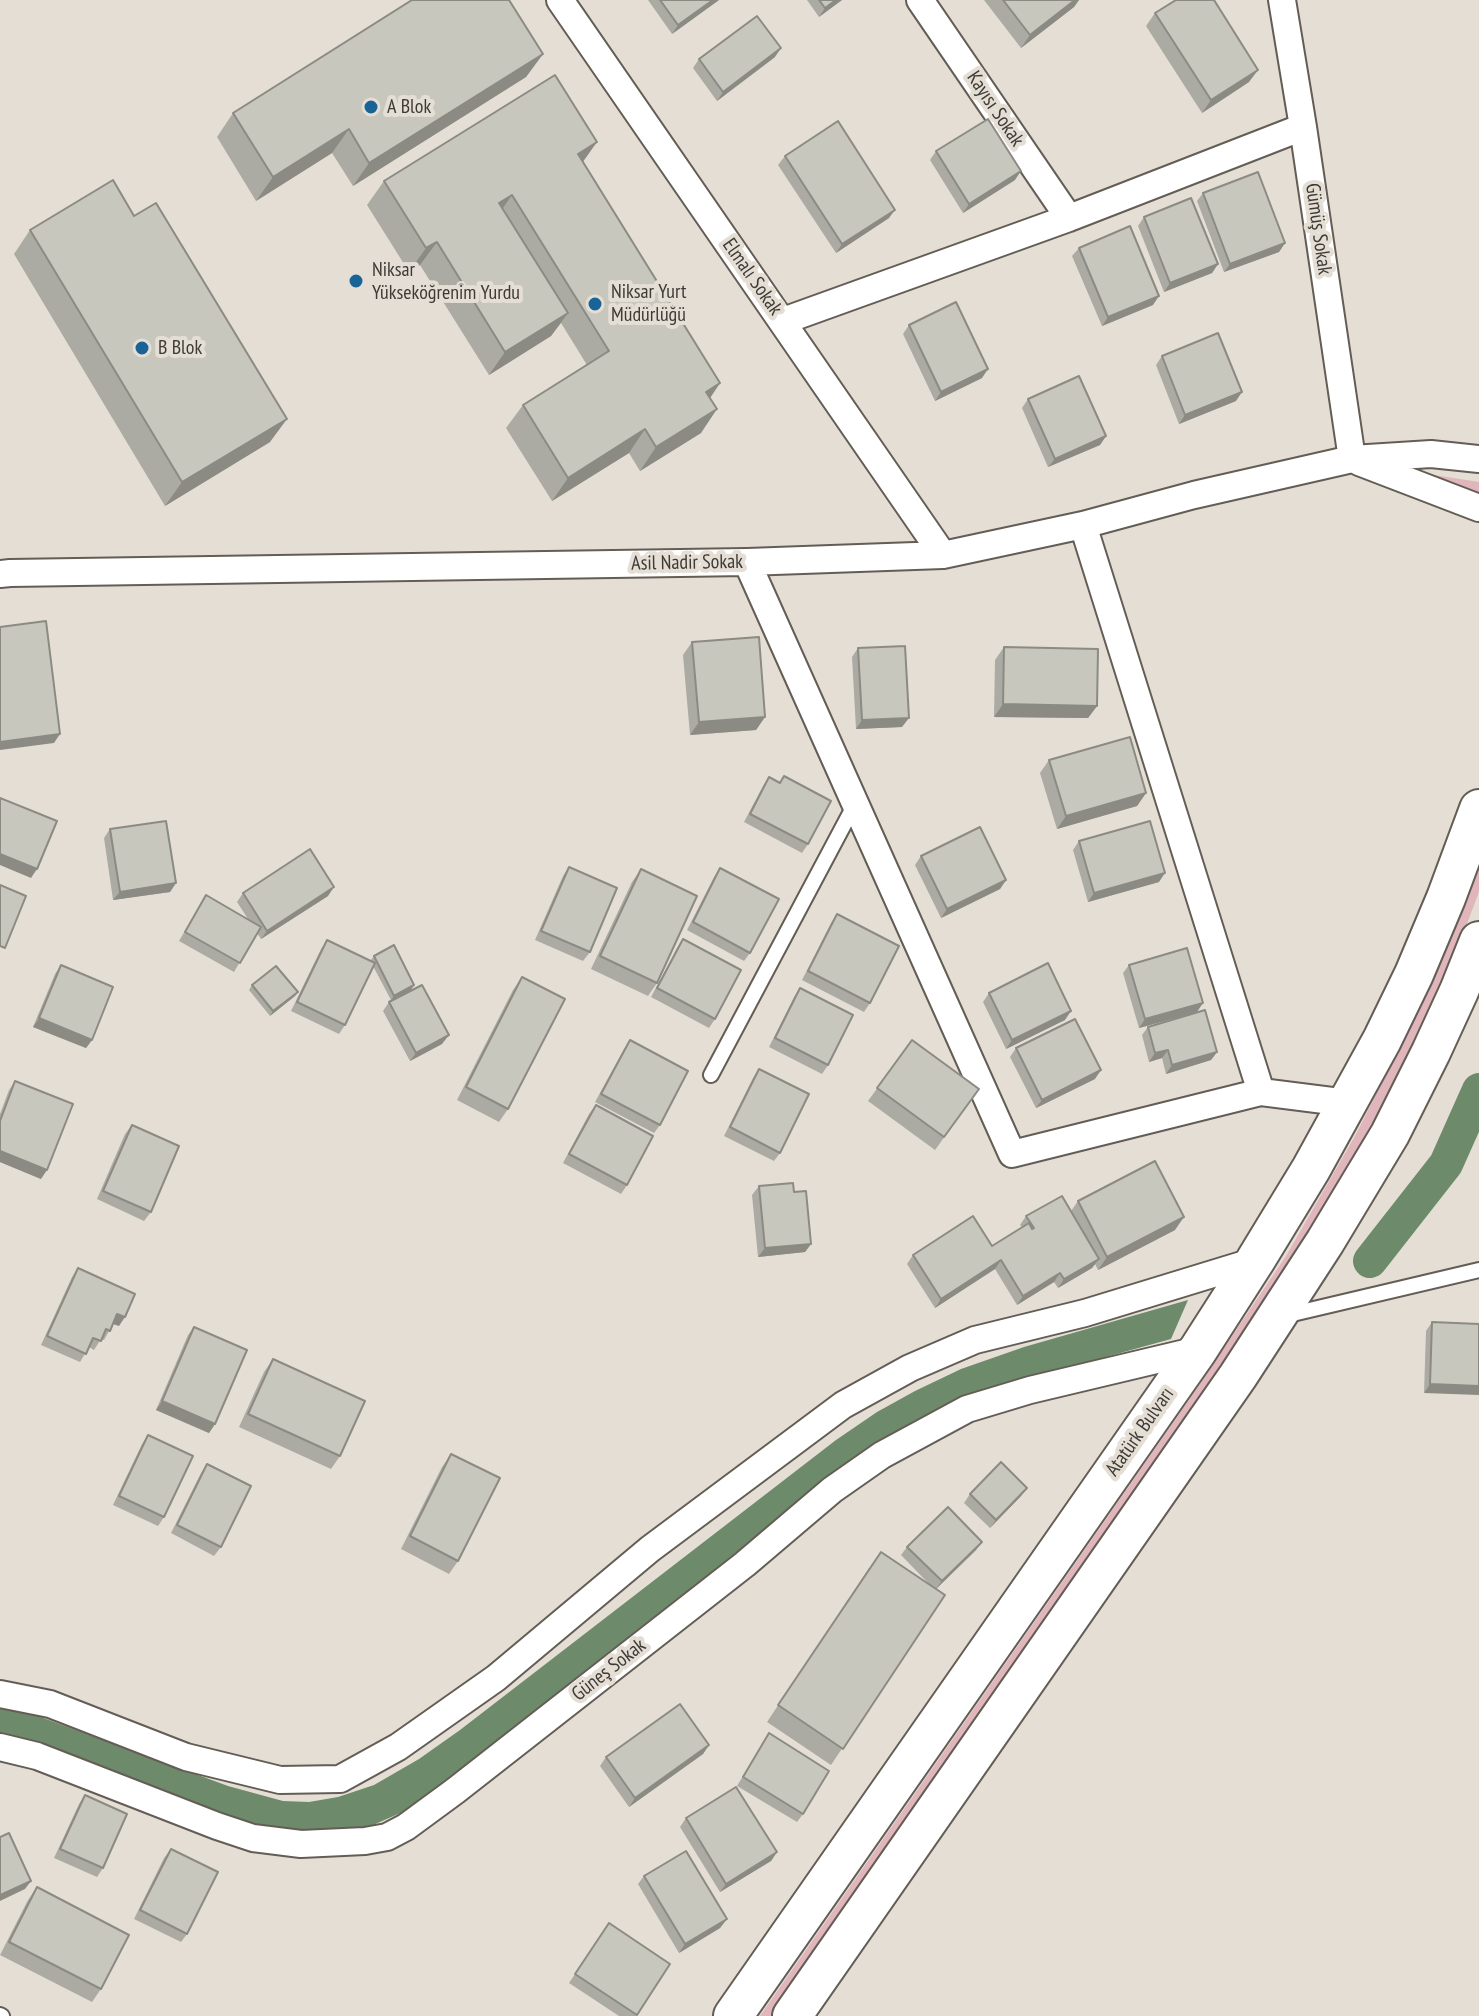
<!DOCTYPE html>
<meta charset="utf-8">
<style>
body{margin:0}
canvas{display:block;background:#e5ded5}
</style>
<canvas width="1479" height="2016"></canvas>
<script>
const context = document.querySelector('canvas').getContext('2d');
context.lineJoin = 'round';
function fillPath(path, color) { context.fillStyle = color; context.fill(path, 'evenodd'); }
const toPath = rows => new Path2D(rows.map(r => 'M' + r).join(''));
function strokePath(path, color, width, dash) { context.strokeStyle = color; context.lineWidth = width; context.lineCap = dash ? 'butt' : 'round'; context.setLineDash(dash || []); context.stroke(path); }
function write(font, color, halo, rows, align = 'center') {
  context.font = font + ' "PT Sans Narrow",sans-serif'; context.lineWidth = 8; context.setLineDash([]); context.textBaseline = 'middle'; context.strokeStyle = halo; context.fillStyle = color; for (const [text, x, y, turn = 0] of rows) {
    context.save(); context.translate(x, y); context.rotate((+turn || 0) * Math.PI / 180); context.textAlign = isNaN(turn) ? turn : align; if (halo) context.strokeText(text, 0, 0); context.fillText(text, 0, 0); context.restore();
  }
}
const green = toPath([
 [1434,475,1479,482,1479,494],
 [1479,863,1479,892,1457,950,1423,1024,1391,1090,1348,1168,1283,1276,1187,1417,1060,1598,771,2016,760,2016,1189,1400,1286,1256,1355,1136,1421,1006,1458,920]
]);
const water = toPath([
 [1188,1300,1171,1339,1044,1374,823,1483,439,1790,405,1811,373,1825,341,1830,300,1833,268,1830,224,1816,68,1754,23,1738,0,1733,0,1702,228,1786,283,1801,309,1802,338,1797,374,1785,419,1759,460,1730,836,1440,877,1412,915,1391,961,1369,1024,1347]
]);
const canal = toPath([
 [1370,1261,1446,1164,1479,1090]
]);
const service = toPath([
 [711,1075,855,804],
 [1284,1316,1479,1270],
 [0,2015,2,2016]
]);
const minor = toPath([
 [560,0,943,555],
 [920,0,1069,218],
 [1282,0,1303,127,1352,459],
 [783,321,1069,218,1303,127],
 [1359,462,1479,508],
 [1083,525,1261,1092,1348,1103],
 [747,562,1012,1154,1261,1092],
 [0,574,10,573,747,562,943,555,1083,525,1194,495,1352,459,1431,454,1479,459],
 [0,1694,50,1704,186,1757,280,1780,340,1779,398,1747,496,1678,650,1549,843,1405,910,1368,975,1340,1085,1313,1255,1261],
 [0,1747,37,1756,217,1826,253,1838,301,1844,365,1841,387,1837,406,1827,455,1791,745,1564,832,1490,882,1455,967,1409,1030,1390,1198,1350]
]);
const secondary = toPath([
 [733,2016,1198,1350,1255,1261,1311,1169,1382,1040,1414,974,1446,898,1479,809],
 [792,2016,1238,1376,1325,1242,1390,1134,1431,1052,1459,991,1479,941]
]);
const wall = toPath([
 [648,0,719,0,672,34],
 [807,0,842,0,819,17],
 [984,0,1079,0,1074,7,1021,48],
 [1155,13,1249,82,1202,113,1146,26],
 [543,54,526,77,353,186,332,153,256,201,217,137,233,113],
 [775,57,717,101,693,68,699,59],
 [936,151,1015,180,963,213,930,160],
 [785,156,889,218,836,253,778,165],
 [583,162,720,383,710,398,701,433,640,471,629,453,552,501,506,428,523,405,587,365,561,323,551,336,489,375,420,265,409,272,367,205,384,181],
 [1203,193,1285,243,1279,252,1224,272,1197,201],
 [1144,217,1218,264,1212,273,1164,292,1138,226],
 [30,230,270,442,165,506,14,254],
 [1079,248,1153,305,1102,326,1072,256],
 [909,325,982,378,935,401,903,334],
 [1162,356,1236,401,1179,424,1156,365],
 [1028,399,1106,436,1100,445,1048,467,1022,408],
 [692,642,765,717,756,730,690,735,683,655],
 [1004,647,1097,706,1088,718,994,717,995,660],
 [858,648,902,727,856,729,852,657],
 [1049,760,1146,793,1137,806,1057,829,1040,773],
 [784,776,808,844,802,853,744,822,763,786,769,777,779,783],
 [110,829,176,883,170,892,113,900,104,838],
 [1079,841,1159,882,1088,902,1073,850],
 [921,856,1006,880,1000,889,941,918,915,865],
 [569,867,590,952,583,961,535,940,563,876],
 [720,868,750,953,744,961,687,930,714,877],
 [641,869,657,983,648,996,591,969,632,882],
 [243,893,328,896,261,939,257,933,234,972,179,941,206,895,248,919,237,902],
 [837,914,870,1003,864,1012,802,980,831,923],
 [683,939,715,1019,709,1028,651,997,677,948],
 [327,940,371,962,371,960,374,956,411,990,391,1000,373,966,345,1025,339,1034,291,1011,321,949],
 [61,965,92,1040,86,1048,33,1027,55,974],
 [1129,965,1197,1012,1139,1028,1123,973],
 [522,977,508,1109,499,1122,457,1100,513,990],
 [252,985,295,996,270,1016,249,990],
 [800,988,828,1065,822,1074,769,1047,794,997],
 [989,993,1065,1020,1006,1049,983,1002],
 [389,1002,442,1044,410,1061,383,1011],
 [1148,1027,1217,1052,1211,1060,1166,1074,1162,1058,1149,1062,1142,1035],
 [630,1040,660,1125,654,1133,595,1102,624,1049],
 [912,1040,979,1089,935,1150,868,1101],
 [1016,1048,1095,1079,1036,1108,1010,1057],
 [759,1069,780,1153,774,1161,724,1136,753,1078],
 [15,1081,41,1179,0,1162,0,1114,9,1090],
 [596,1105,627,1185,621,1194,563,1163,589,1114],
 [132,1125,151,1212,144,1221,97,1199,125,1134],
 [759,1186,794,1192,811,1244,805,1252,758,1257,752,1195],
 [1078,1201,1175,1230,1098,1270,1095,1264,1092,1268,1058,1288,1054,1282,1017,1305,995,1269,935,1308,907,1264,913,1255,992,1246,1022,1227,1020,1225,1026,1216,1071,1211],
 [78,1268,119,1326,113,1324,104,1340,101,1339,94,1350,89,1347,80,1362,41,1345,72,1277],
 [1432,1322,1479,1324,1424,1393,1426,1331],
 [194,1327,215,1424,209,1433,156,1410,188,1335],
 [273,1359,340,1456,331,1469,239,1427,264,1372],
 [148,1435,164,1517,158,1526,113,1505,142,1444],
 [451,1454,458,1561,449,1574,401,1549,442,1467],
 [207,1464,221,1547,214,1556,171,1533,201,1473],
 [970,1494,1021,1496,990,1528,964,1503],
 [907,1547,976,1550,936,1589,945,1595,831,1765,767,1722,869,1568,930,1585,901,1555],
 [769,1733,803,1814,797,1822,737,1786],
 [709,1745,703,1754,629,1807,600,1766,606,1757],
 [85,1795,103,1868,97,1877,54,1858,79,1804],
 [686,1818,777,1852,771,1861,720,1892,680,1827],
 [171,1849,187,1934,181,1942,134,1919,164,1858],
 [644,1876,727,1919,720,1928,679,1953,638,1884],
 [37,1887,101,1989,92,2002,0,1955,28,1900],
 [609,1923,670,1964,636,2016,619,2016,569,1983]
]);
const shadedWall = toPath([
 [713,0,719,0,672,34,678,25],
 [836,0,842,0,819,17,825,8],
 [1075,0,1079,0,1074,7,1021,48,1030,35],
 [781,48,775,57,717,101,723,92],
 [543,54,526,77,353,186,369,163],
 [1258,70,1249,82,1202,113,1211,100],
 [349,129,332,153,256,201,273,177],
 [597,142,580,166,578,154],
 [1021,171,1015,180,963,213,969,204],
 [512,195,496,218,499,203],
 [895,210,889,218,836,253,842,244],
 [437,242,420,265,409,272,426,248],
 [1285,243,1279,252,1224,272,1230,264],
 [1218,264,1212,273,1164,292,1170,283],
 [1159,296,1153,305,1102,326,1108,317],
 [568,313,551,336,489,375,505,352],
 [988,369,982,378,935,401,941,392],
 [720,383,704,407,706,392],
 [1242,392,1236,401,1179,424,1185,415],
 [717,409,701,433,640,471,656,447],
 [287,419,270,442,165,506,182,482],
 [645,429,629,453,552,501,568,478],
 [1106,436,1100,445,1048,467,1055,459],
 [1003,704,1097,706,1088,718,994,717],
 [765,717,756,730,690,735,699,722],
 [909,718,902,727,856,729,862,720],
 [60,734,54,743,0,750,0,742],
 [1146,793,1137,806,1057,829,1066,816],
 [0,854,37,869,31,878,0,865],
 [1165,873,1159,882,1088,902,1094,893],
 [1006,880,1000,889,941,918,947,909],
 [176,883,170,892,113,900,120,892],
 [334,887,328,896,261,939,267,931],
 [414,985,411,990,391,1000,394,996],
 [298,992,295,996,270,1016,273,1011],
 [1203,1003,1197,1012,1139,1028,1145,1019],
 [1071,1011,1065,1020,1006,1049,1012,1040],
 [39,1018,92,1040,86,1048,33,1027],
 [449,1035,442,1044,410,1061,416,1053],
 [1168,1050,1162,1058,1149,1062,1155,1053],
 [1217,1052,1211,1060,1166,1074,1172,1065],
 [1101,1070,1095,1079,1036,1108,1042,1100],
 [0,1151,47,1170,41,1179,0,1162],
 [1184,1217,1175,1230,1098,1270,1107,1257],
 [811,1244,805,1252,758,1257,765,1248],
 [1099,1259,1092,1268,1058,1288,1064,1279],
 [1001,1260,995,1269,935,1308,941,1299],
 [1060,1273,1054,1282,1017,1305,1023,1296],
 [117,1314,125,1317,119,1326,111,1323],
 [1430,1384,1479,1386,1479,1395,1424,1393],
 [162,1401,215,1424,209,1433,156,1410],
 [1027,1488,1021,1496,990,1528,996,1520],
 [982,1542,976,1550,935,1590,942,1581],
 [709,1745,703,1754,629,1807,635,1798],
 [777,1852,771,1861,720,1892,726,1884],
 [31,1881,25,1889,0,1901,0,1895],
 [727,1919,720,1928,679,1953,685,1944]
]);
const building = toPath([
 [412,0,509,0,543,54,369,163,349,129,273,177,233,113,412,0],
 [660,0,713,0,678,25,660,0],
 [819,0,836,0,825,8,819,0],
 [1003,0,1075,0,1030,35,1003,0],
 [1176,0,1214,0,1258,70,1211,100,1155,13,1176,0],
 [757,16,781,48,723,92,699,59,757,16],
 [555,75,597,142,578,154,720,383,706,392,717,409,656,447,645,429,568,478,523,405,609,351,512,195,499,203,568,313,505,352,437,242,426,248,384,181,555,75],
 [988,119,1021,171,969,204,936,151,988,119],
 [838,121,895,210,842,244,785,156,838,121],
 [1258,172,1285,243,1230,264,1203,193,1258,172],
 [113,180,134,216,156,203,287,419,182,482,30,230,113,180],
 [1191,198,1218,264,1170,283,1144,217,1191,198],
 [1130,226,1159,296,1108,317,1079,248,1130,226],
 [956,302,988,369,941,392,909,325,956,302],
 [1218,333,1242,392,1185,415,1162,356,1218,333],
 [1079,376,1106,436,1055,459,1028,399,1079,376],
 [46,621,60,734,0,742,0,627,46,621],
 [759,637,765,717,699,722,692,642,759,637],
 [905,646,909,718,862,720,858,648,905,646],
 [1004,647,1098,649,1097,706,1003,704,1004,647],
 [1130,737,1146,793,1066,816,1049,760,1130,737],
 [784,776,831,801,808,844,750,814,769,777,780,783,784,776],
 [0,798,57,821,37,869,0,854,0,798],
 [166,821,176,883,120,892,110,829,166,821],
 [1150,821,1165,873,1094,893,1079,841,1150,821],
 [980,827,1006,880,947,909,921,856,980,827],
 [310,849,334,887,267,931,243,893,310,849],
 [569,867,617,888,590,952,541,931,569,867],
 [720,868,779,899,750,953,693,922,720,868],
 [641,869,697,896,657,983,600,956,641,869],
 [0,885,26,896,5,948,0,946,0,885],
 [206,895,261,927,240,963,185,932,206,895],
 [837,914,899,946,870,1003,808,971,837,914],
 [683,939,741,970,715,1019,657,988,683,939],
 [327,940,375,963,345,1025,297,1002,327,940],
 [394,945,414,985,394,996,374,956,394,945],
 [1187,948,1203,1003,1145,1019,1129,965,1187,948],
 [1048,963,1071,1011,1012,1040,989,993,1048,963],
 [61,965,113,987,92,1040,39,1018,61,965],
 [276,966,298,992,273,1011,252,985,276,966],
 [522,977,565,999,508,1109,466,1087,522,977],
 [422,985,449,1035,416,1053,389,1002,422,985],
 [800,988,853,1015,828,1065,775,1038,800,988],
 [1205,1010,1217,1052,1172,1065,1168,1050,1155,1053,1148,1027,1205,1010],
 [1075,1019,1101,1070,1042,1100,1016,1048,1075,1019],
 [630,1040,688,1071,660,1125,601,1094,630,1040],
 [912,1040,979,1089,944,1137,877,1088,912,1040],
 [759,1069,809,1094,780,1153,730,1127,759,1069],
 [15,1081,73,1104,47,1170,0,1151,0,1121,15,1081],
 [596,1105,653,1136,627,1185,569,1154,596,1105],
 [132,1125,179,1146,151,1212,103,1191,132,1125],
 [1155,1161,1184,1217,1107,1257,1078,1201,1155,1161],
 [793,1183,794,1192,806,1191,811,1244,765,1248,759,1186,793,1183],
 [1062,1196,1099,1259,1064,1279,1060,1273,1023,1296,1001,1260,941,1299,913,1255,973,1216,992,1246,1029,1223,1032,1229,1034,1228,1026,1216,1062,1196],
 [78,1268,135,1294,125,1317,117,1314,110,1331,106,1329,101,1341,93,1338,86,1354,47,1336,78,1268],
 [1432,1322,1479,1324,1479,1386,1430,1384,1432,1322],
 [194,1327,247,1350,215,1424,162,1401,194,1327],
 [273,1359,365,1401,340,1456,248,1414,273,1359],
 [148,1435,193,1456,164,1517,119,1496,148,1435],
 [451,1454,500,1478,458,1561,410,1536,451,1454],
 [1001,1462,1027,1488,996,1520,970,1494,1001,1462],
 [207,1464,251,1486,221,1547,177,1525,207,1464],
 [948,1507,982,1542,942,1581,907,1547,948,1507],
 [881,1552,945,1595,843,1749,778,1705,881,1552],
 [680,1704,709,1745,635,1798,606,1757,680,1704],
 [769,1733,829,1771,803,1814,743,1777,769,1733],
 [736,1787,777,1852,726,1884,686,1818,736,1787],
 [85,1795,127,1814,103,1868,60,1849,85,1795],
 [9,1833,31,1881,0,1895,0,1837,9,1833],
 [171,1849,218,1872,187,1934,140,1910,171,1849],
 [686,1851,727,1919,685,1944,644,1876,686,1851],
 [37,1887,129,1935,101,1989,9,1942,37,1887],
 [609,1923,670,1964,637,2015,575,1974,609,1923]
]);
const markers = [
 [371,107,8,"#196397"],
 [356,281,8,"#196397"],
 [595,304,8,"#196397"],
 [142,348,8,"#196397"]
];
const poiNames = [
 ["A Blok",387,107],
 ["Niksar",372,270],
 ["Yükseköğrenim Yurdu",372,293],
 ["Niksar Yurt",611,292],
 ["Müdürlüğü",611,315],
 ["B Blok",158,348]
];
const streetNames = [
 ["Kayısı Sokak",995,109,56],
 ["Gümüş Sokak",1318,229,82],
 ["Elmalı Sokak",752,277,55],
 ["Asil Nadir Sokak",687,563,-1],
 ["Atatürk Bulvarı",1140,1432,-55],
 ["Güneş Sokak",609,1670,-38]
];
fillPath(green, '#e1b5bc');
fillPath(water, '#6d8b6b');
strokePath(canal, '#6d8b6b', 34);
strokePath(service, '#635d55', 18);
strokePath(minor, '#635d55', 30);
strokePath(secondary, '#635d55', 42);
strokePath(service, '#fff', 14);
strokePath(minor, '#fff', 26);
strokePath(secondary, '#fff', 38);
fillPath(wall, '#ababa3');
fillPath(shadedWall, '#8b8b84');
fillPath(building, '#c7c7bd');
strokePath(building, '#8b8b84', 2);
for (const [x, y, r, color] of markers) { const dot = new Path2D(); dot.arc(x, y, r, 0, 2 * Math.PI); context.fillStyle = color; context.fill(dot); strokePath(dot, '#e5ded5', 3); }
write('20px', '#3e3b37', '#e5ded5', poiNames, 'left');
write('20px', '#3e3b37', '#e5ded5', streetNames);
</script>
